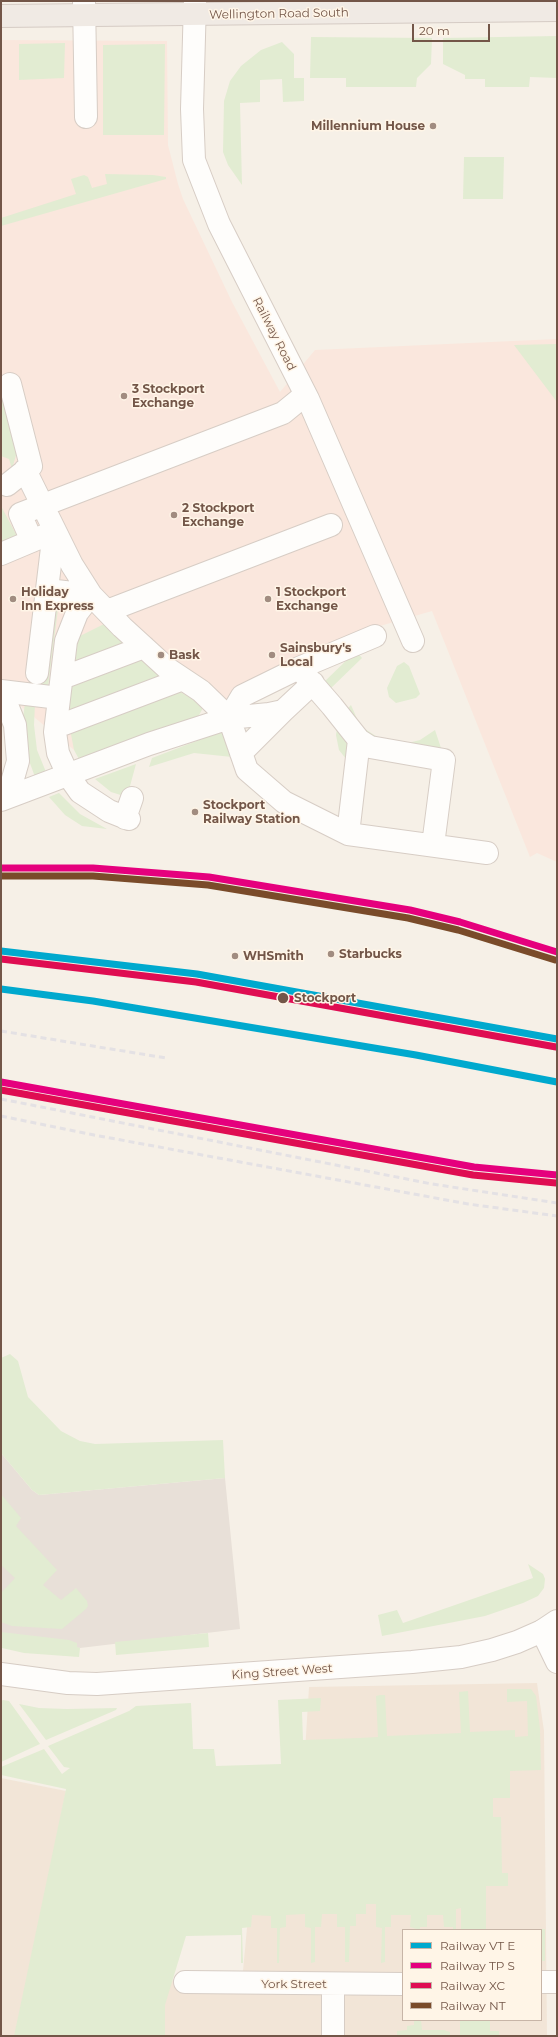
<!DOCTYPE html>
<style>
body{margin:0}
#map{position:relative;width:558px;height:2037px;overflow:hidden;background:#f6f0e7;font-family:Montserrat,sans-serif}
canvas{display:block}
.frame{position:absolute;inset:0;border:2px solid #735648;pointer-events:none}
.legend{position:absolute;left:402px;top:1929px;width:140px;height:92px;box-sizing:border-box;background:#fff5e7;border:1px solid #c7b5a7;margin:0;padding:5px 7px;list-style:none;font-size:12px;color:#735648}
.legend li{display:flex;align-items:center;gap:8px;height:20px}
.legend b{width:20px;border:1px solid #c7b5a7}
.scale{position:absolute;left:412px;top:24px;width:78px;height:18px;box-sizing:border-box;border:2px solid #735648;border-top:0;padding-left:5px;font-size:12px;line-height:14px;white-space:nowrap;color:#735648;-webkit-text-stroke:3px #fff5e7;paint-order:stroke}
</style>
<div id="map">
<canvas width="558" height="2037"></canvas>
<div class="frame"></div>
<ul class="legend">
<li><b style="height:5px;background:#00a9ce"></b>Railway VT E</li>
<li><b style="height:5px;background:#e5007d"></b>Railway TP S</li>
<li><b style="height:5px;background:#df0d52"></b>Railway XC</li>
<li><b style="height:5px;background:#7a4b2a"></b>Railway NT</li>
</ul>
<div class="scale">20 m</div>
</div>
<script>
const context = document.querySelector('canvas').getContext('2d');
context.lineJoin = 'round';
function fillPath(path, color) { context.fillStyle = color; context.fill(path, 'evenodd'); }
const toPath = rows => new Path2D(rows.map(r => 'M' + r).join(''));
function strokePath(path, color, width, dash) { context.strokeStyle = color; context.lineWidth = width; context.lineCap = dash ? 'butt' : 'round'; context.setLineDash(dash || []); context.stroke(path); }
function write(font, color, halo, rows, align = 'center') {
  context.font = font + ' Montserrat,sans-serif'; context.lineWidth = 3; context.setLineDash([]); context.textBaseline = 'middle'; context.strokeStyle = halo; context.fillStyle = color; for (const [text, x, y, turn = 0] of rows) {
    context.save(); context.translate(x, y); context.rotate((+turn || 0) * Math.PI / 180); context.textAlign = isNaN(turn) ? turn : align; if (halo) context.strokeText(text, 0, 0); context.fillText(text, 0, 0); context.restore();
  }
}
const residential = toPath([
 [537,1683,544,1731,547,2036,154,2036,161,1982,243,1971,256,1831,300,1832,309,1687],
 [403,1930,541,1930,541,2020,403,2020],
 [1,1778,66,1791,17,2036,1,2036]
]);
const commercial = toPath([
 [1,40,167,41,168,145,178,184,183,199,232,302,280,392,315,350,557,339,557,862,537,853,530,857,432,611,373,628,360,648,79,754,12,699,1,697]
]);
const industrial = toPath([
 [1,1453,32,1490,39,1495,225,1478,240,1629,80,1648,1,1637]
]);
const green = toPath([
 [557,36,557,78,530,77,529,87,485,87,485,79,465,79,465,75,443,64,443,38],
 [311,37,432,38,431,64,417,78,416,87,346,87,346,78,310,78],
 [282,42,294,54,294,78,304,78,304,101,283,102,282,79,260,80,260,102,240,103,242,185,228,165,223,152,224,101,230,81,241,66,261,50],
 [65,43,64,78,19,80,19,44],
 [165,44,164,135,103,135,103,45],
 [464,157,504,157,503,199,463,199],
 [105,174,153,175,166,177,166,179,1,226,1,218,76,194,71,179,84,175,88,177,92,188,107,184],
 [557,344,557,402,514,345],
 [1,386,19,445,12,469,9,459,1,456],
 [1,506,17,536,1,542],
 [49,600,59,601,48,687,39,686],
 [106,623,131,650,74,671,78,637],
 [356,651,362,658,328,691,322,684],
 [134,654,167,682,68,718,73,676],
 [404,662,409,666,420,694,416,698,396,703,389,697,387,688,397,666],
 [172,687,204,706,198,717,80,761,74,750,70,729],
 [25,703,35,704,34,725,37,750,46,772,35,777,27,755,23,718],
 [351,705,358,721,365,729,382,740,408,743,420,740,435,730,443,754,376,742,344,712],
 [337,728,351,736,350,764,339,750,336,735],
 [223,731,232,757,194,753,149,767,152,758],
 [136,764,127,797,111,792,95,779],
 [59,793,80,814,107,829,82,826,65,815,49,797],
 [10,1354,18,1361,28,1397,61,1431,80,1441,95,1444,223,1440,225,1478,39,1495,32,1490,1,1453,1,1358],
 [1,1494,21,1518,16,1526,57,1570,43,1585,61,1600,76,1588,87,1601,88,1606,86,1609,62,1629,12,1626,1,1622,1,1593,15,1578,1,1565],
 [528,1564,543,1574,545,1579,544,1588,538,1596,523,1603,485,1616,382,1636,378,1615,397,1610,403,1623,533,1578],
 [1,1632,69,1640,77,1643,77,1647,80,1648,79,1657,24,1653,2,1648],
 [208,1633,209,1647,116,1655,115,1642],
 [507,1689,531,1689,536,1696,540,1729,541,1770,510,1771,510,1798,493,1798,493,1817,501,1817,502,1873,508,1873,508,1886,486,1886,486,1929,461,1929,461,1908,456,1909,456,1930,453,1930,453,1927,444,1927,443,1915,427,1915,427,1927,420,1927,420,1930,410,1927,411,1915,391,1915,391,1927,385,1927,385,1962,381,1963,382,1928,376,1927,376,1904,366,1904,366,1914,356,1914,356,1926,350,1926,349,1962,345,1962,345,1927,337,1927,337,1914,322,1914,321,1927,315,1927,315,1962,311,1963,311,1928,305,1927,305,1914,286,1915,286,1927,280,1928,279,1963,277,1963,277,1928,271,1928,271,1916,252,1915,251,1927,242,1928,243,1963,241,1963,241,1935,186,1936,165,2005,165,2036,14,2036,66,1789,1,1775,1,1767,44,1749,62,1774,70,1768,64,1767,48,1746,129,1711,136,1706,191,1703,193,1749,214,1749,216,1766,281,1764,278,1700,321,1698,320,1711,302,1712,303,1740,359,1738,378,1737,376,1696,380,1695,385,1695,387,1736,461,1733,459,1692,468,1691,470,1732,515,1730,515,1737,528,1736,527,1701,507,1702],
 [3,1700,9,1701,40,1744,1,1762,1,1701],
 [19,1704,39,1708,67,1709,117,1708,116,1710,46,1740],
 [524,1929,545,1929,545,1961,541,1961,541,1930],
 [414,2020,421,2020,422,2030,444,2030,450,2032,450,2036,397,2036,397,2031,407,2030,407,2026,414,2025],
 [460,2020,490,2020,490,2031,499,2031,499,2036,460,2036]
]);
const pedestrian = toPath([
 [25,470,72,565,91,595,122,627,168,669,201,691,229,718,247,770,284,802,348,834,487,853],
 [7,485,31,466,10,384],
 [32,541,20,514,283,413,305,395],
 [1,554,46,535],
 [47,590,91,595],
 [91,595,77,613,66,641,55,732,58,753,68,775,80,792,109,811,129,819],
 [107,611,331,525],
 [299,668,332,706,359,740,370,747,444,760,433,845],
 [37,673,54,531],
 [62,678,144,647],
 [1,691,59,698],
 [1,698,7,705,15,725,18,761,12,782,1,795],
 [229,718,269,714,283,711,313,683],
 [56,727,183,679],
 [241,753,283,711],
 [1,800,149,744,229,718,242,696,299,668,375,636],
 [125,818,132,798],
 [348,834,359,740]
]);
const minor = toPath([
 [84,1,86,117],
 [195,1,192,109,194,160,219,224,308,399,413,641],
 [542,1631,557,1662],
 [185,1982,403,1984],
 [541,1982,557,1982],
 [333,1984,333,2036]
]);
const secondary = toPath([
 [1,1674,68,1683,97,1684,412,1662,461,1657,492,1650,517,1642,542,1631,557,1621]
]);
const trunk = toPath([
 [1,16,557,10]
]);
const rail = toPath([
 [1,1031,166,1058],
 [1,1099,432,1184,557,1203],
 [1,1116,94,1135,468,1204,557,1216]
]);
const rail1 = toPath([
 [1,951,197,974,557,1039],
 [1,989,93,1001,416,1055,557,1082]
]);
const rail2 = toPath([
 [1,868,93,868,209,877,410,910,460,922,557,952],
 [1,1082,474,1167,557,1175]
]);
const rail3 = toPath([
 [1,959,196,982,556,1047],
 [1,1090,473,1175,556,1183]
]);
const rail4 = toPath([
 [1,876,93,876,208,885,408,918,458,930,555,960]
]);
const markers = [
 [433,126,4,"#a18c80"],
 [124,396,4,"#a18c80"],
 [174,515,4,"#a18c80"],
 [13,599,4,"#a18c80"],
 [268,599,4,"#a18c80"],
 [161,655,4,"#a18c80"],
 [272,655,4,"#a18c80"],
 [195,812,4,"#a18c80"],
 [331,954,4,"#a18c80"],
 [235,956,4,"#a18c80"],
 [283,998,6,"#735648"]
];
const streetNames = [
 ["Wellington Road South",279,14,-1],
 ["Railway Road",274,334,63],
 ["King Street West",282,1672,-4],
 ["York Street",294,1984]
];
const poiNames = [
 ["Millennium House",425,126,"right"],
 ["3 Stockport",132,389],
 ["Exchange",132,403],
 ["2 Stockport",182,508],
 ["Exchange",182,522],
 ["Holiday",21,592],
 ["Inn Express",21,606],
 ["1 Stockport",276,592],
 ["Exchange",276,606],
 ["Sainsbury's",280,648],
 ["Local",280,662],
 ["Bask",169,655],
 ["Stockport",203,805],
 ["Railway Station",203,819],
 ["Starbucks",339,954],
 ["WHSmith",243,956]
];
const stopNames = [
 ["Stockport",294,998]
];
fillPath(residential, '#f2e5d7');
fillPath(commercial, '#fae7dd');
fillPath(industrial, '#e8e0d8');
fillPath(green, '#e2ecd2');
strokePath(pedestrian, '#d7cdc5', 24);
strokePath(minor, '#d7cdc5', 24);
strokePath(secondary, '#d6ccc4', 24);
strokePath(trunk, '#d5cbc4', 24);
strokePath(pedestrian, '#fefdfb', 22);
strokePath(minor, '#fefdfb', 22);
strokePath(secondary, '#fefdfb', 22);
strokePath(trunk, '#f0eae4', 22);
strokePath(rail, '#e4e1e4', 3, [6, 4]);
strokePath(rail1, '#00a9ce', 7);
strokePath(rail2, '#e5007d', 7);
strokePath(rail3, '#df0d52', 7);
strokePath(rail4, '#7a4b2a', 7);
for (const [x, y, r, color] of markers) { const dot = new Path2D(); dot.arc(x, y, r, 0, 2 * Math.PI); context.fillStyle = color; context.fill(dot); strokePath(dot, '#fff5e7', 1.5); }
write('12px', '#735648', '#fff5e7', streetNames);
write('bold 12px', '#735648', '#fff5e7', poiNames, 'left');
write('bold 12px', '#735648', '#fff5e7', stopNames, 'left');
</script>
